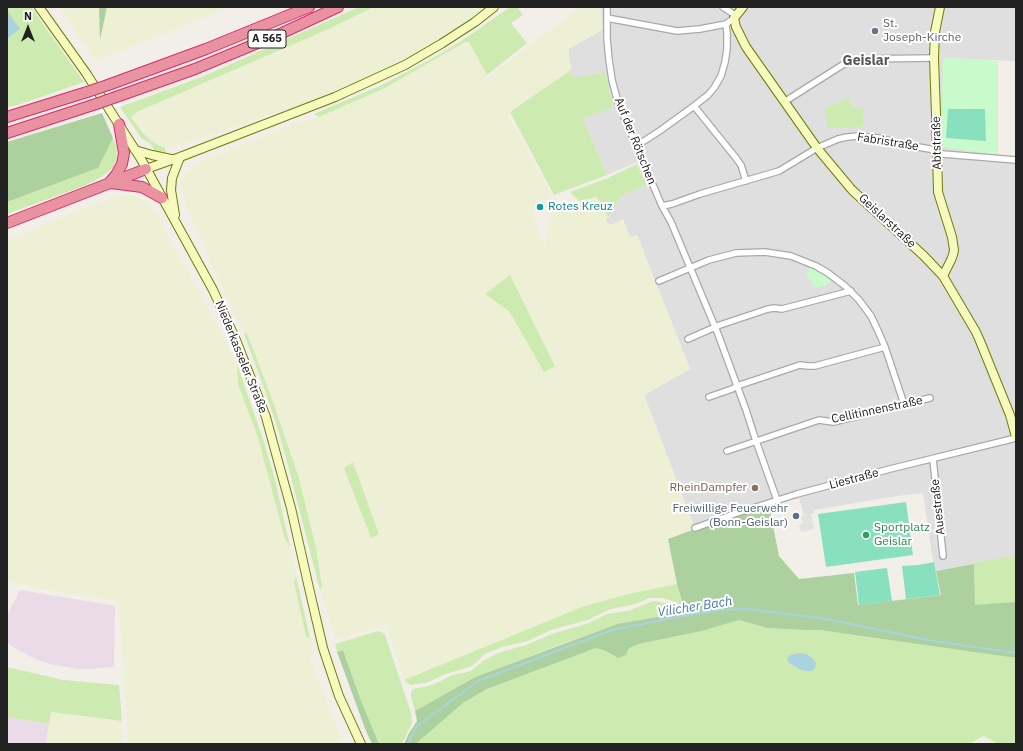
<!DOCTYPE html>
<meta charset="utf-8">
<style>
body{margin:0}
#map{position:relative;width:1023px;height:751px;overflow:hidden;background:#f2efe9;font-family:"IBM Plex Sans",sans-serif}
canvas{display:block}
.frame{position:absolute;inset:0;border:8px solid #222;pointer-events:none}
.north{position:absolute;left:8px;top:8px;width:40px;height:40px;-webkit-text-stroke:3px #fff;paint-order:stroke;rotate:0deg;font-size:11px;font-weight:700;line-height:16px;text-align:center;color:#222}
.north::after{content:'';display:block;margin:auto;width:14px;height:18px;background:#222;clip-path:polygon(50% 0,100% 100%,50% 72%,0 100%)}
</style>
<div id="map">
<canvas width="1023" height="751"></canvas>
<div class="frame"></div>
<div class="north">N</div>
</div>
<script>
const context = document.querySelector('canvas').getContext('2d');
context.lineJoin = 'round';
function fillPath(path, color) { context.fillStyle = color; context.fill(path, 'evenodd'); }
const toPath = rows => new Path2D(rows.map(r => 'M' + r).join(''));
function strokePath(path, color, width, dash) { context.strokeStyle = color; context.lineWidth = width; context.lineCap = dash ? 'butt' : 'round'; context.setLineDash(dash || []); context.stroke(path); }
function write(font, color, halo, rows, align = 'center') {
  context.font = font + ' "IBM Plex Sans",sans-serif'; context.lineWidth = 4; context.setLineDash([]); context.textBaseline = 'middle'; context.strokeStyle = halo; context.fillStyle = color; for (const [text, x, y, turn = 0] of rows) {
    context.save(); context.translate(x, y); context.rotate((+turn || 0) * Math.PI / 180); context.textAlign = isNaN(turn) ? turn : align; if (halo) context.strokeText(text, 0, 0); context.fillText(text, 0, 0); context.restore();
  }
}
const residential = toPath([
 [601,7,1016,7,1016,61,943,58,942,146,1016,158,1016,558,974,564,936,571,932,554,923,493,890,497,814,510,814,513,804,515,799,498,779,503,695,529,644,395,690,369,637,235,630,237,605,222,621,196,647,185,637,162,607,175,583,118,605,73,573,78,571,70,568,49,602,30]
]);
const industrial = toPath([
 [20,590,115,606,114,667,91,669,80,669,55,665,43,662,29,656,16,649,7,643,7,615],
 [7,717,49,724,46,744,7,744]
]);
const farmland = toPath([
 [60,7,99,7,101,38,107,7,230,7,96,61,81,41],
 [374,7,486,7,460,26,421,50,381,71,322,97,182,145,165,148,160,146,151,141,142,132,131,117,139,111,322,32],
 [581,7,601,7,602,30,568,49,571,70,507,114,553,197,538,205,534,209,533,215,545,247,548,222,553,208,565,210,597,197,608,217,606,222,611,225,623,219,630,237,637,235,690,369,644,395,695,529,668,539,677,584,628,594,582,607,404,680,386,625,336,640,320,590,322,586,316,548,299,478,271,396,247,334,244,334,196,230,185,203,180,183,186,172,193,166,212,157,301,121,319,117,385,88,465,42,469,42,488,77],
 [510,275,555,366,544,372,509,311],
 [353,462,379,533,371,537,345,468],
 [133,195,147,202,158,217,216,322,237,364,238,384,258,438,285,539,290,547,296,576,294,582,306,637,310,638,314,653,309,655,343,744,128,744,119,601,40,589,18,584,7,580,7,239,14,237,88,206,114,197],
 [51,712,122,721,122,744,46,744]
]);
const grass = toPath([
 [7,7,31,7,84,82,18,105,7,107],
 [359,7,374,7,322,32,139,111,131,117,142,132,151,141,160,146,165,148,166,153,155,153,151,144,141,138,120,107,204,76],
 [510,7,517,7,523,15,511,23,527,43,487,75,469,42,465,42,385,88,319,117,314,114,380,86,433,58,463,40],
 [571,70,573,78,605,72,614,107,583,118,607,175,554,195,510,112],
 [850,97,851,107,863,109,863,127,827,128,826,108],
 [113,138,117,149,116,160,114,167,101,177,84,186,7,214,7,202,98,168],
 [637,164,647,185,621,196,608,217,597,197,579,201,570,192,608,178],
 [510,275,555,366,544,372,509,311,485,294],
 [247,333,271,396,299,478,316,548,322,586,320,590,285,454,275,420,262,383,244,334],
 [237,364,263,439,274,476,290,547,285,539,258,438,238,384],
 [353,462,379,534,371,538,344,468],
 [1016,556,1016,602,975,606,974,562],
 [296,576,310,638,306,637,294,582],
 [677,584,682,603,680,605,676,602,662,598,649,598,636,604,611,609,604,612,588,620,551,630,528,641,502,647,485,654,472,666,446,674,426,683,410,685,404,680,582,607,628,594],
 [653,601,660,602,675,606,683,612,617,624,548,649,475,677,415,711,411,697,411,692,414,689,432,685,453,675,471,671,483,661,496,654,504,651,526,645,552,634,589,623,607,614,631,610],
 [739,620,767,628,805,630,819,630,1016,658,1016,744,998,744,984,736,968,744,417,744,418,742,463,703,487,689,596,648,606,651,618,658,629,648,639,644,702,631],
 [378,631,382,632,385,635,411,713,412,723,402,744,379,744,360,698,343,650,337,652,335,644],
 [7,667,63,680,119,685,122,721,51,712,49,724,7,717]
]);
const forest = toPath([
 [99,7,107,7,100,40],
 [102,113,113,138,98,168,7,202,7,142],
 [769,506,779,556,799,579,854,573,858,605,941,595,936,571,974,564,975,605,1016,602,1016,658,819,630,805,630,767,628,739,620,702,631,639,644,629,648,626,655,618,658,606,651,596,648,487,689,463,703,418,742,417,744,404,744,409,733,417,721,415,711,475,677,617,624,685,612,677,584,668,539,695,529],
 [343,650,360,698,379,744,372,744,366,731,337,652]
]);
const park = toPath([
 [943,58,998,61,998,155,941,147],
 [810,267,821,273,832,281,824,286,817,288,806,275]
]);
const pitch = toPath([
 [948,109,985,109,986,141,946,138],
 [906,502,913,555,826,567,818,514],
 [934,562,940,595,906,599,902,566,918,565],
 [887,568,892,601,859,605,855,572]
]);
const parking = toPath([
 [934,504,938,543,935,547,931,508],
 [811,514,814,529,801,532,799,525,803,523,801,516]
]);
const water = toPath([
 [7,11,20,29,8,38,7,37],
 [799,653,806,654,812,658,816,663,815,668,812,671,806,671,799,669,788,662,787,658,791,655]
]);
const pier = toPath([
 [103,79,121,105,101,113,83,86]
]);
const stream = toPath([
 [408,744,416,727,478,681,612,630,667,619,718,610,748,609,826,619,933,641,1016,653]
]);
const street = toPath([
 [607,7,607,38,609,60,612,80,618,103,662,206,671,222,718,334,746,410,756,441,777,500],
 [723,7,735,15],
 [607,18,677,31,700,29,726,24,734,18],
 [784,102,844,64,860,59,934,58],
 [694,106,736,158,741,165,746,181],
 [635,144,644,141,661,130,694,106,708,95,714,88,721,76,725,62,727,49,727,33,726,24],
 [662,206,672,204,700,194,779,171,817,148,838,139,847,137,858,136,879,138,906,145,930,149,943,154,1016,160],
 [659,281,709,260,736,253,765,252,791,256,816,266,828,273,845,286,859,300,871,316,879,333,885,347,904,404],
 [688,339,720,325,768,309,774,308,782,309,851,291],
 [709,397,732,389,737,386,800,365,808,366,815,366,885,347],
 [727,451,819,420,833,422,930,398],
 [933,459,943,556],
 [695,528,734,514,797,494,890,469,1016,438]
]);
const secondary = toPath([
 [39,7,86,73,141,159,213,290,236,340,266,417,278,461,291,508,309,588,323,648,339,696,361,744],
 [743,7,734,18,736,27,746,47,817,148,852,190,924,256,943,276,976,332,980,341,1010,415,1016,437],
 [940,7,935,32,934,58,936,114,938,192,952,237,954,250,953,255,951,260,943,276],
 [135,150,152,155,171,159],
 [146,169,180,157,335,97,405,65,441,44,475,22,494,7],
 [175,215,171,190,172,178,180,157]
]);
const highway = toPath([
 [108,85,206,49,309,7],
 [116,97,195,69,282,33,338,7],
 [7,117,87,92],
 [7,133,96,104],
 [110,182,116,175,122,164,124,153,119,124],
 [111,183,142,187,162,198],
 [7,223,146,169]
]);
const highwayBridge = toPath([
 [87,92,108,85],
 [96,104,116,97]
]);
const markers = [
 [875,31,4,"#6b7280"],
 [540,207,4,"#0f9aa8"],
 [755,488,4,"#8d6e63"],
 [796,516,4,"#5c6f8a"],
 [866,535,4,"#2e9e5b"]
];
const shields = [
 [267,39,38]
];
const shieldNames = [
 ["A 565",267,39]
];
const worshipNames = [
 ["St.",883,24],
 ["Joseph-Kirche",883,38]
];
const streetNames = [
 ["Auf der Rötschen",635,141,68],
 ["Fabristraße",888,142,9],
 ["Abtstraße",937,143,-91],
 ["Geislarstraße",887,221,43],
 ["Niederkasseler Straße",241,357,68],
 ["Cellitinnenstraße",877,410,-12],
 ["Liestraße",854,479,-15],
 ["Auestraße",938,507,-96]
];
const cultureNames = [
 ["Rotes Kreuz",548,207]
];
const educationNames = [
 ["RheinDampfer",747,488]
];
const serviceNames = [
 ["Freiwillige Feuerwehr",788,509],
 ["(Bonn-Geislar)",788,523]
];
const leisureNames = [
 ["Sportplatz",874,528],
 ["Geislar",874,542]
];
const waterNames = [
 ["Vilicher Bach",695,607,-9]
];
const quarterNames = [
 ["Geislar",866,61]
];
fillPath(residential, '#e0dfdf');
fillPath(industrial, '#ebdbe8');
fillPath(farmland, '#eef0d5');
fillPath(grass, '#cdebb0');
fillPath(forest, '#add19e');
fillPath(park, '#c8facc');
fillPath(pitch, '#88e0be');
fillPath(parking, '#e2e2e2');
fillPath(water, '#aad3df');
fillPath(pier, '#fff');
strokePath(stream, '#aad3df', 2);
strokePath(street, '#a9a9a9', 8);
strokePath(secondary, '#707d05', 10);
strokePath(highway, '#dc2a67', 12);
strokePath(street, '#fff', 5.5);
strokePath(secondary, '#f7fabf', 8);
strokePath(highway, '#e892a2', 10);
strokePath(highwayBridge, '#dc2a67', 12, []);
strokePath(highwayBridge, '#e892a2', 10);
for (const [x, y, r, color] of markers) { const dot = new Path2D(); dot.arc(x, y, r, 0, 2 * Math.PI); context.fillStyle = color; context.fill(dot); strokePath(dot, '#fff', 1.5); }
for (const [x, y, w] of shields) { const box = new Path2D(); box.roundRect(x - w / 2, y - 9, w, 18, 3); context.fillStyle = '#fff'; context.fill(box); strokePath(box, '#222', 1); }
write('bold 11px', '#222', null, shieldNames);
write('12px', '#5b616d', '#fff', worshipNames, 'left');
write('12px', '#222', '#fff', streetNames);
write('12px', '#0d838f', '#fff', cultureNames, 'left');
write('12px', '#785e54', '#fff', educationNames, 'right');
write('12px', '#4e5e75', '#fff', serviceNames, 'right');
write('12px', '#27864d', '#fff', leisureNames, 'left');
write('italic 13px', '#4a7aab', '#fff', waterNames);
write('bold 14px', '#555', '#fff', quarterNames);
</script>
